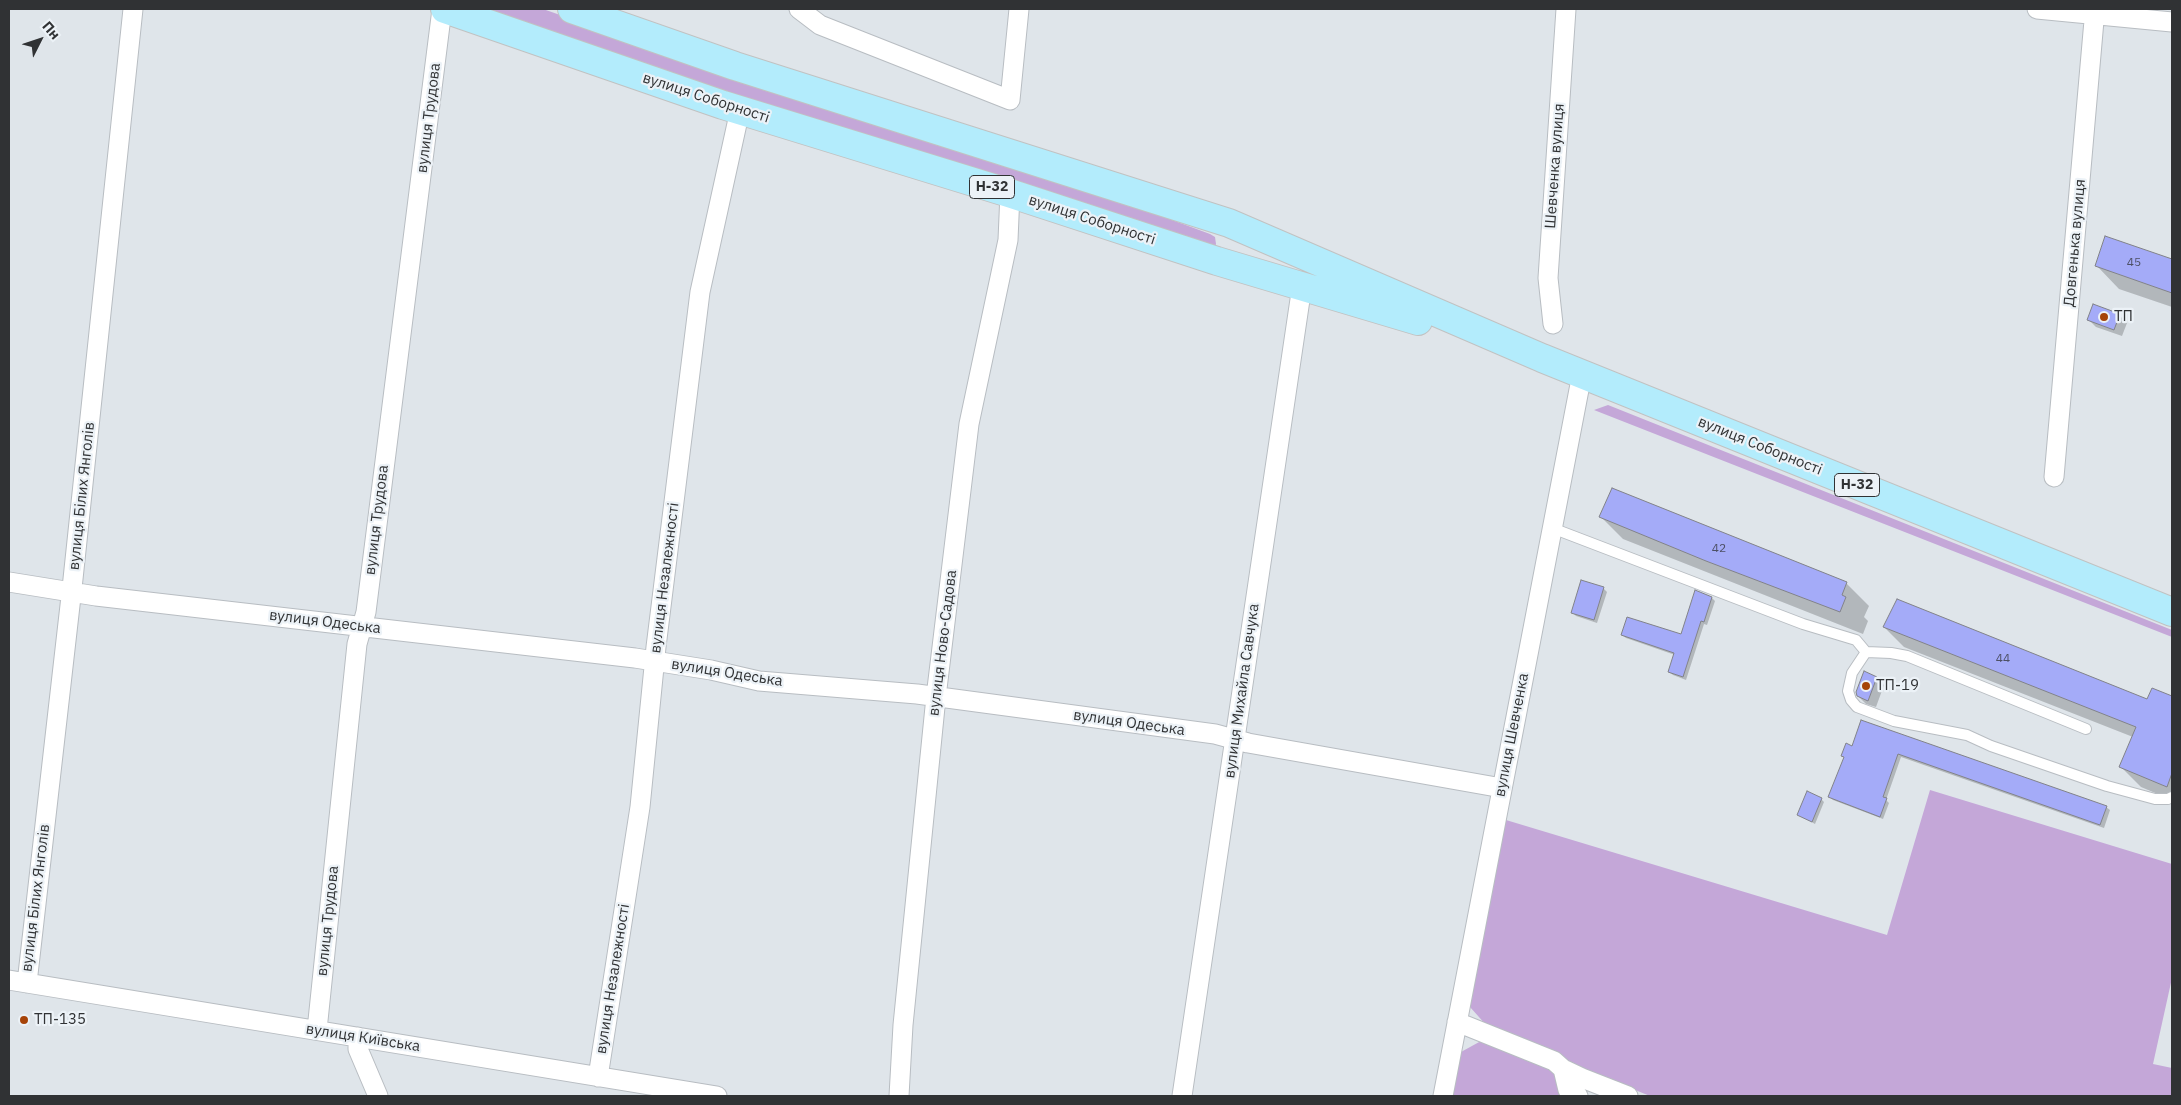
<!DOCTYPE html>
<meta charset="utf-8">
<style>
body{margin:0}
#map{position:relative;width:2181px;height:1105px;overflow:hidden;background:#dfe5ea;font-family:"IBM Plex Sans",sans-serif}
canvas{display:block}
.frame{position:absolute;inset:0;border:10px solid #303234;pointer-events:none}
.north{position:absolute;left:15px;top:15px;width:50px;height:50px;-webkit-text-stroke:4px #ecf2f7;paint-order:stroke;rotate:49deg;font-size:14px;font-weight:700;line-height:20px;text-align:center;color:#303234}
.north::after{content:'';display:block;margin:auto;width:18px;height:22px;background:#303234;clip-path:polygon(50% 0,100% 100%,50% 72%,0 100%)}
</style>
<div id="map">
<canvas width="2181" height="1105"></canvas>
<div class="frame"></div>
<div class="north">Пн</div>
</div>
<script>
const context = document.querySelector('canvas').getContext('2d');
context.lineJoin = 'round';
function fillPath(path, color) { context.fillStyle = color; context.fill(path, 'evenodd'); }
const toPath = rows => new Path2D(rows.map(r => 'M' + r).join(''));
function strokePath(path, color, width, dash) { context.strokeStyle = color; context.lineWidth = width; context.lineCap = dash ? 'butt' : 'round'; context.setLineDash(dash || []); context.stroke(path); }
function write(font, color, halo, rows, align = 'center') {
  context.font = font + ' "IBM Plex Sans",sans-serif'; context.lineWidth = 4.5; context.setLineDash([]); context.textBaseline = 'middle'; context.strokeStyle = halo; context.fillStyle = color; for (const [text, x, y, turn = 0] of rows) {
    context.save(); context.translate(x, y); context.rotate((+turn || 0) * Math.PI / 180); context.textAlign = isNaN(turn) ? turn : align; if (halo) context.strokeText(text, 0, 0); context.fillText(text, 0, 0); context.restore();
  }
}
const green = toPath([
 [475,9,543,9,734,76,1018,163,1210,234,1215,237,1216,244,1215,247,727,97],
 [1608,405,2172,630,2172,637,1594,410],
 [1930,790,2172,864,2172,978,2153,1064,2172,1068,2172,1096,1650,1096,1576,1066,1560,1055,1487,1026,1470,1007,1506,820,1887,935],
 [1481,1041,1554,1070,1563,1096,1452,1096,1461,1052]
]);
const shadow = toPath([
 [2106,238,2172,261,2172,307,2119,289,2097,266],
 [2119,315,2127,323,2122,336,2096,327,2089,320],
 [1600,516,1846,583,1869,606,1864,617,1868,621,1863,634,1623,539],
 [1603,588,1607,592,1597,623,1576,616,1572,612],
 [1712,598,1715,601,1707,625,1704,624,1686,680,1673,675,1669,672,1675,655,1626,638,1622,635,1682,636],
 [1884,627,2148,700,2152,690,2172,698,2172,800,2141,787,2121,767,2133,737,1904,647],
 [1865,673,1877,678,1884,685,1876,707,1866,704,1858,696],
 [1862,721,2106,807,2110,810,2104,828,1901,757,1886,800,1889,803,1883,819,1833,800,1830,797,1853,747],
 [1821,799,1824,802,1815,824,1799,815]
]);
const building = toPath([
 [2105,236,2172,259,2172,293,2095,266,2105,236],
 [2093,304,2120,314,2114,330,2087,320,2093,304],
 [1612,488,1847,582,1842,595,1846,597,1840,612,1706,561,1599,517,1612,488],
 [1581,580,1604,587,1594,620,1571,613,1581,580],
 [1695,590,1712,597,1704,622,1701,621,1683,677,1668,672,1674,653,1621,635,1627,617,1681,634,1695,590],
 [1897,599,2147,699,2152,688,2172,696,2172,773,2167,787,2119,767,2136,727,1883,627,1897,599],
 [1864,671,1877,677,1868,701,1857,696,1856,692,1864,671],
 [1861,720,2107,806,2100,825,1898,754,1883,797,1887,798,1880,817,1828,797,1844,757,1841,756,1846,743,1852,746,1861,720],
 [1807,791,1822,798,1812,822,1797,815,1807,791]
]);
const service = toPath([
 [1552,528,1803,624,1856,640,1866,652,1891,653,1907,656,2086,729],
 [1866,652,1852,673,1848,691,1851,700,1857,707,1894,721,1967,735,1991,746,2107,786,2155,799,2168,799,2172,797]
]);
const minor = toPath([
 [799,9,820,25,1010,100,1019,9],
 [2037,9,2172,22],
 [1553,324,1548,278,1566,9],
 [2054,477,2095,9],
 [9,582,96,596,635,658,711,670,759,681,917,694,1215,734,1248,743,1502,788],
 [9,980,717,1096],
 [27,983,73,579,133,9],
 [1457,1022,1554,1061,1563,1069,1582,1078,1628,1096],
 [317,1030,357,644,366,612,442,9],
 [358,1037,358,1049,378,1096],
 [1563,1069,1568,1090,1578,1096],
 [598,1077,640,807,656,647,700,292,740,110],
 [899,1096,903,1025,936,697,969,424,1008,240,1010,193],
 [1182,1096,1302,286],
 [1443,1096,1582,374]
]);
const primary = toPath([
 [445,9,723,105,1009,193,1217,261,1418,321],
 [572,9,735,66,1229,223,1542,358,2172,612]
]);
const markers = [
 [2104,317,5,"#a64308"],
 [1866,686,5,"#a64308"],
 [24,1020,5,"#a64308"]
];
const numberNames = [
 ["45",2134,263],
 ["42",1719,549],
 ["44",2003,659]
];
const shields = [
 [992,187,45],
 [1857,485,45]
];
const shieldNames = [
 ["Н-32",992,187],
 ["Н-32",1857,485]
];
const streetNames = [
 ["вулиця Соборності",706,98,18],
 ["вулиця Трудова",429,118,-83],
 ["Шевченка вулиця",1555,166,-86],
 ["вулиця Соборності",1092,220,18],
 ["Довгенька вулиця",2075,243,-85],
 ["вулиця Соборності",1760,446,22],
 ["вулиця Білих Янголів",82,496,-84],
 ["вулиця Трудова",377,520,-83],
 ["вулиця Незалежності",665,578,-83],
 ["вулиця Одеська",325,622,7],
 ["вулиця Ново-Садова",943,643,-83],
 ["вулиця Одеська",727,673,9],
 ["вулиця Михайла Савчука",1242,691,-82],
 ["вулиця Одеська",1129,723,8],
 ["вулиця Шевченка",1512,735,-79],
 ["вулиця Білих Янголів",36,898,-83],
 ["вулиця Трудова",328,921,-84],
 ["вулиця Незалежності",613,979,-81],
 ["вулиця Київська",363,1038,9]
];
const poiNames = [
 ["ТП",2114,317],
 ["ТП-19",1876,686],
 ["ТП-135",34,1020]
];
fillPath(green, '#c4a7d8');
fillPath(shadow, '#0003');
fillPath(building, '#a4abf8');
strokePath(building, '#818288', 1);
strokePath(service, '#b8bdc2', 12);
strokePath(minor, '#b8bdc2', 21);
strokePath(primary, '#c1c2c2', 30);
strokePath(service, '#fff', 10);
strokePath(minor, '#fff', 19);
strokePath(primary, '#b3ecfc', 28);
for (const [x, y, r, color] of markers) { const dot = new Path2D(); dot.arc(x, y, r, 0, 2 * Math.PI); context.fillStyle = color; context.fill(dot); strokePath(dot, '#ecf2f7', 2); }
write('12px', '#4d5065', null, numberNames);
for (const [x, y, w] of shields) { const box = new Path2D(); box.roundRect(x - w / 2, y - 11.5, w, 23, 4); context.fillStyle = '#ecf2f7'; context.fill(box); strokePath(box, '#303234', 1); }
write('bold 14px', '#303234', null, shieldNames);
write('15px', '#303234', '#ecf2f7', streetNames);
write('15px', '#303234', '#ecf2f7', poiNames, 'left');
</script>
